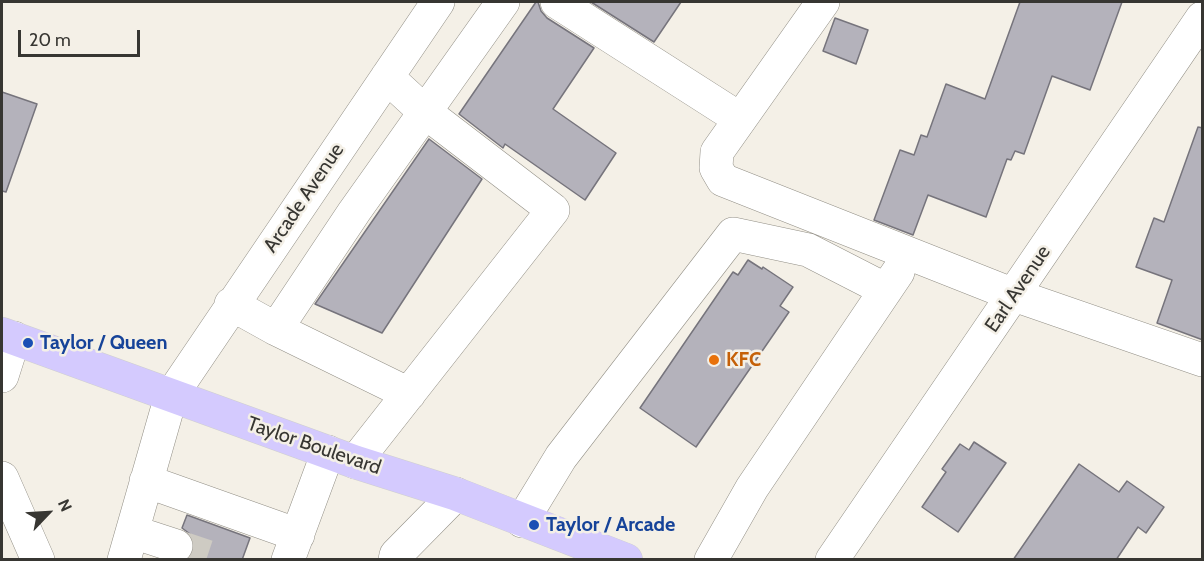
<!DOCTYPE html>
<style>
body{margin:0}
#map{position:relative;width:1204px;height:561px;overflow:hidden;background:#f4f0e7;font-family:Cabin,sans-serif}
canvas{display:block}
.frame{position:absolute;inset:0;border:3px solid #373632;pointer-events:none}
.north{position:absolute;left:18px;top:483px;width:60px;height:60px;-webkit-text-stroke:4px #f4f0e7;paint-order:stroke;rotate:65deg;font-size:16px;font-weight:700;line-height:24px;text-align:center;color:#373632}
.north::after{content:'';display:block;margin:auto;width:21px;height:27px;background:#373632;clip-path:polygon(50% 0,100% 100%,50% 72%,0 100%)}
.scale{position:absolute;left:18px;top:30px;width:122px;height:27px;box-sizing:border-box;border:3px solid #373632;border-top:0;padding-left:8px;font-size:18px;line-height:21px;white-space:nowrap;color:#373632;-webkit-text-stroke:4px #f4f0e7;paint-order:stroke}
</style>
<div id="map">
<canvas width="1204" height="561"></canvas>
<div class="frame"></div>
<div class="north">N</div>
<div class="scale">20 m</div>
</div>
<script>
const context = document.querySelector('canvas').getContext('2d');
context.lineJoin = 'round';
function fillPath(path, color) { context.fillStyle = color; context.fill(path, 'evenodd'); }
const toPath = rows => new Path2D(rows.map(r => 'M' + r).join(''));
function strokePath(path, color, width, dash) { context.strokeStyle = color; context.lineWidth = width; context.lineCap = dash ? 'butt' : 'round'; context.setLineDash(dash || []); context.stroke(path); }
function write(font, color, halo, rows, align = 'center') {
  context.font = font + ' Cabin,sans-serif'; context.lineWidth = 5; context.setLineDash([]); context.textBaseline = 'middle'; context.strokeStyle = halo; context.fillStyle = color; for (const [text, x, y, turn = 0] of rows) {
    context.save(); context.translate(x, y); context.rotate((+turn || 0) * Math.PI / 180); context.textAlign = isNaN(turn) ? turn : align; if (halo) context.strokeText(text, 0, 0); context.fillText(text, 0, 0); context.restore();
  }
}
const building = toPath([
 [536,2,538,2,541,11,547,18,594,48,553,109,616,153,585,200,505,144,503,148,459,114,536,2],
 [591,2,681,2,654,42,591,2],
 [1020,2,1122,2,1090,90,1052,76,1024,154,1015,151,1011,160,1007,159,986,217,928,195,913,235,874,220,900,150,914,155,921,135,927,137,946,84,985,99,1020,2],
 [835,18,868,30,856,64,823,51,835,18],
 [2,92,37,104,6,192,2,191,2,92],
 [1198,127,1203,128,1203,340,1157,323,1172,280,1136,267,1154,218,1164,222,1198,127],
 [429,139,482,179,382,333,315,304,429,139],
 [748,260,762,269,763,267,793,287,780,306,789,312,696,447,640,408,733,272,738,275,748,260],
 [974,442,1006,463,958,532,922,507,946,472,942,469,960,444,969,450,974,442],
 [1079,464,1119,492,1127,481,1164,507,1146,533,1138,527,1116,560,1013,560,1079,464],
 [187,515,250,538,242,560,189,560,194,552,194,543,190,534,182,528,187,515]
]);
const minorTunnel = toPath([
 [176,546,218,560]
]);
const minor = toPath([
 [557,2,740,119],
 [823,2,717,152,716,168,723,180,1014,295,1202,360],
 [231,304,276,329,409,394],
 [276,329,354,212,503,2],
 [2,376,14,338],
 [355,462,553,210,425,112,387,77],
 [2,478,38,560],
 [146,481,298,535],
 [522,521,561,457,733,234,808,250,886,290],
 [133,532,176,546],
 [124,560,171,396,438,2],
 [288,560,328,452],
 [395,560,396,555,456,494],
 [711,560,752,488,898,272],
 [832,560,1202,18]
]);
const major = toPath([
 [2,334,355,462,456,494,626,560]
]);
const markers = [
 [28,343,6,"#1a4fb4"],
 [714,360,6,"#e8710a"],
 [534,525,6,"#1a4fb4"]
];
const streetNames = [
 ["Arcade Avenue",304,198,-56],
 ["Earl Avenue",1018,289,-56],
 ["Taylor Boulevard",314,446,19]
];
const transitNames = [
 ["Taylor / Queen",40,343],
 ["Taylor / Arcade",546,525]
];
const foodNames = [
 ["KFC",726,360]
];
fillPath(building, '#b4b2bb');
strokePath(building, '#76747c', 1.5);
strokePath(minorTunnel, '#cecbc3', 33, [33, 16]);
strokePath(minor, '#928f86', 34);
strokePath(major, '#cfcfce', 34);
strokePath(minor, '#fff', 33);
strokePath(major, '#d4cafe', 33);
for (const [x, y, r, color] of markers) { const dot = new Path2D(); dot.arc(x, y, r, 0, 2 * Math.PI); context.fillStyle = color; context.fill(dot); strokePath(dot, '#f4f0e7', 2); }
write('20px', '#373632', '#f4f0e7', streetNames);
write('bold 20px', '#164399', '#f4f0e7', transitNames, 'left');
write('bold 20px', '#c56008', '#f4f0e7', foodNames, 'left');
</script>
